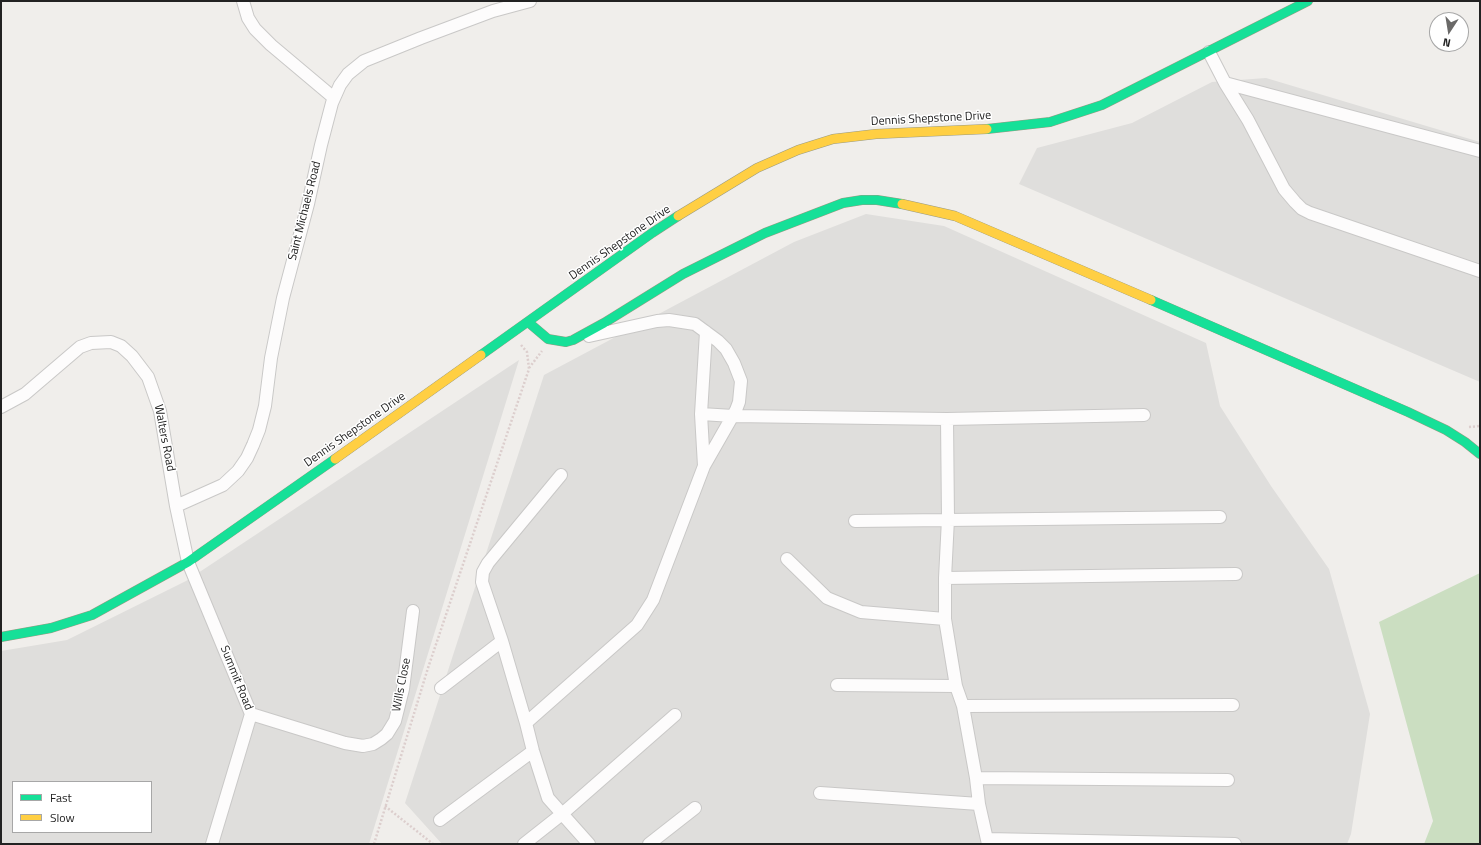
<!DOCTYPE html>
<style>
body{margin:0}
#map{position:relative;width:1481px;height:845px;overflow:hidden;background:#f0eeeb;font-family:"Titillium Web",sans-serif}
canvas{display:block}
.frame{position:absolute;inset:0;border:2px solid #222;pointer-events:none}
.legend{position:absolute;left:12px;top:781px;width:140px;height:52px;box-sizing:border-box;background:#fff;border:1px solid #a7a7a7;margin:0;padding:5px 7px;list-style:none;font-size:12px;color:#222}
.legend li{display:flex;align-items:center;gap:8px;height:20px}
.legend b{width:20px;border:1px solid #a7a7a7}
.north{position:absolute;left:1429px;top:12px;width:40px;height:40px;box-sizing:border-box;background:#fff;border:1px solid #a7a7a7;border-radius:50%;rotate:192deg;font-size:11px;font-weight:700;line-height:16px;text-align:center;color:#222}
.north::after{content:'';display:block;margin:auto;width:14px;height:18px;background:#6a6968;clip-path:polygon(50% 0,100% 100%,50% 72%,0 100%)}
</style>
<div id="map">
<canvas width="1481" height="845"></canvas>
<div class="frame"></div>
<ul class="legend">
<li><b style="height:5px;background:#16e098"></b>Fast</li>
<li><b style="height:5px;background:#ffcf43"></b>Slow</li>
</ul>
<div class="north">N</div>
</div>
<script>
const context = document.querySelector('canvas').getContext('2d');
context.lineJoin = 'round';
function fillPath(path, color) { context.fillStyle = color; context.fill(path, 'evenodd'); }
const toPath = rows => new Path2D(rows.map(r => 'M' + r).join(''));
function strokePath(path, color, width, dash) { context.strokeStyle = color; context.lineWidth = width; context.lineCap = dash ? 'butt' : 'round'; context.setLineDash(dash || []); context.stroke(path); }
function write(font, color, halo, rows, align = 'center') {
  context.font = font + ' "Titillium Web",sans-serif'; context.lineWidth = 3; context.setLineDash([]); context.textBaseline = 'middle'; context.strokeStyle = halo; context.fillStyle = color; for (const [text, x, y, turn = 0] of rows) {
    context.save(); context.translate(x, y); context.rotate((+turn || 0) * Math.PI / 180); context.textAlign = isNaN(turn) ? turn : align; if (halo) context.strokeText(text, 0, 0); context.fillText(text, 0, 0); context.restore();
  }
}
const residential = toPath([
 [1266,78,1480,142,1480,382,1019,184,1037,148,1132,123,1212,82],
 [866,214,944,226,1206,343,1220,406,1271,486,1329,569,1370,714,1351,834,1347,844,442,844,405,803,544,375,794,242],
 [519,360,369,844,1,844,1,651,67,640,186,581],
 [13,782,151,782,151,832,13,832]
]);
const forest = toPath([
 [1480,573,1480,844,1424,844,1433,821,1379,622]
]);
const path = toPath([
 [529,368,542,351],
 [1469,427,1480,426],
 [385,806,433,844],
 [374,844,428,668,529,369,527,352,521,345]
]);
const street = toPath([
 [243,1,248,18,255,29,271,45,334,98],
 [1209,52,1225,83,1248,120,1284,189,1295,202,1302,209,1310,213,1480,271],
 [1225,83,1480,151],
 [1,407,25,394,80,347,91,343,111,342,121,346,132,356,148,377,160,411,176,506,188,562,251,714,212,844],
 [701,414,733,416,947,419,1144,415],
 [947,419,948,519,945,578,945,619,956,686,963,706,976,778,979,804,988,844],
 [704,466,701,414,706,332],
 [561,475,488,563,483,572,482,582,502,641,526,723,533,751,548,798,589,844],
 [176,506,223,485,238,471,247,458,253,445,259,430,265,406,271,358,283,298,308,204,321,145,332,103,340,85,348,74,364,61,421,38,493,11,530,1],
 [855,521,1220,517],
 [787,559,827,598,861,612,945,619],
 [945,578,1236,574],
 [837,685,956,686],
 [441,688,502,641],
 [963,706,1233,705],
 [251,714,345,743,363,746,373,744,381,739,387,734,395,721,403,689,413,611],
 [526,723,637,625,653,600,704,466,736,410,739,402,741,381,734,363,726,349,718,341,695,324,669,320,657,321,589,336],
 [976,778,1228,780],
 [820,793,979,804],
 [440,820,533,751],
 [987,839,1235,844],
 [524,844,562,814,675,715],
 [649,844,695,808]
]);
const fast = toPath([
 [987,129,1050,122,1102,105,1308,1],
 [1151,300,1408,412,1446,430,1465,442,1480,454],
 [528,322,548,339,566,342,573,340,604,323,683,274,765,233,843,203,862,200,877,200,902,204],
 [481,355,652,233,678,216],
 [1,637,51,628,92,615,188,562,335,459]
]);
const slow = toPath([
 [902,204,955,216,1151,300],
 [678,216,757,168,798,150,833,139,876,134,987,129],
 [335,459,481,355]
]);
const streetNames = [
 ["Dennis Shepstone Drive",931,119,-3],
 ["Saint Michaels Road",305,211,-76],
 ["Dennis Shepstone Drive",620,243,-35],
 ["Dennis Shepstone Drive",355,430,-35],
 ["Walters Road",164,438,79],
 ["Summit Road",236,678,68],
 ["Wills Close",402,685,-79]
];
fillPath(residential, '#dfdedc');
fillPath(forest, '#cbdec1');
strokePath(street, '#c9c8c7', 14);
strokePath(fast, '#999a82', 10);
strokePath(slow, '#999a82', 10);
strokePath(path, '#dccecd', 2.5, [2, 2]);
strokePath(street, '#fdfcfc', 12);
strokePath(fast, '#16e098', 9);
strokePath(slow, '#ffcf43', 9);
write('12px', '#222', '#fff', streetNames);
</script>
